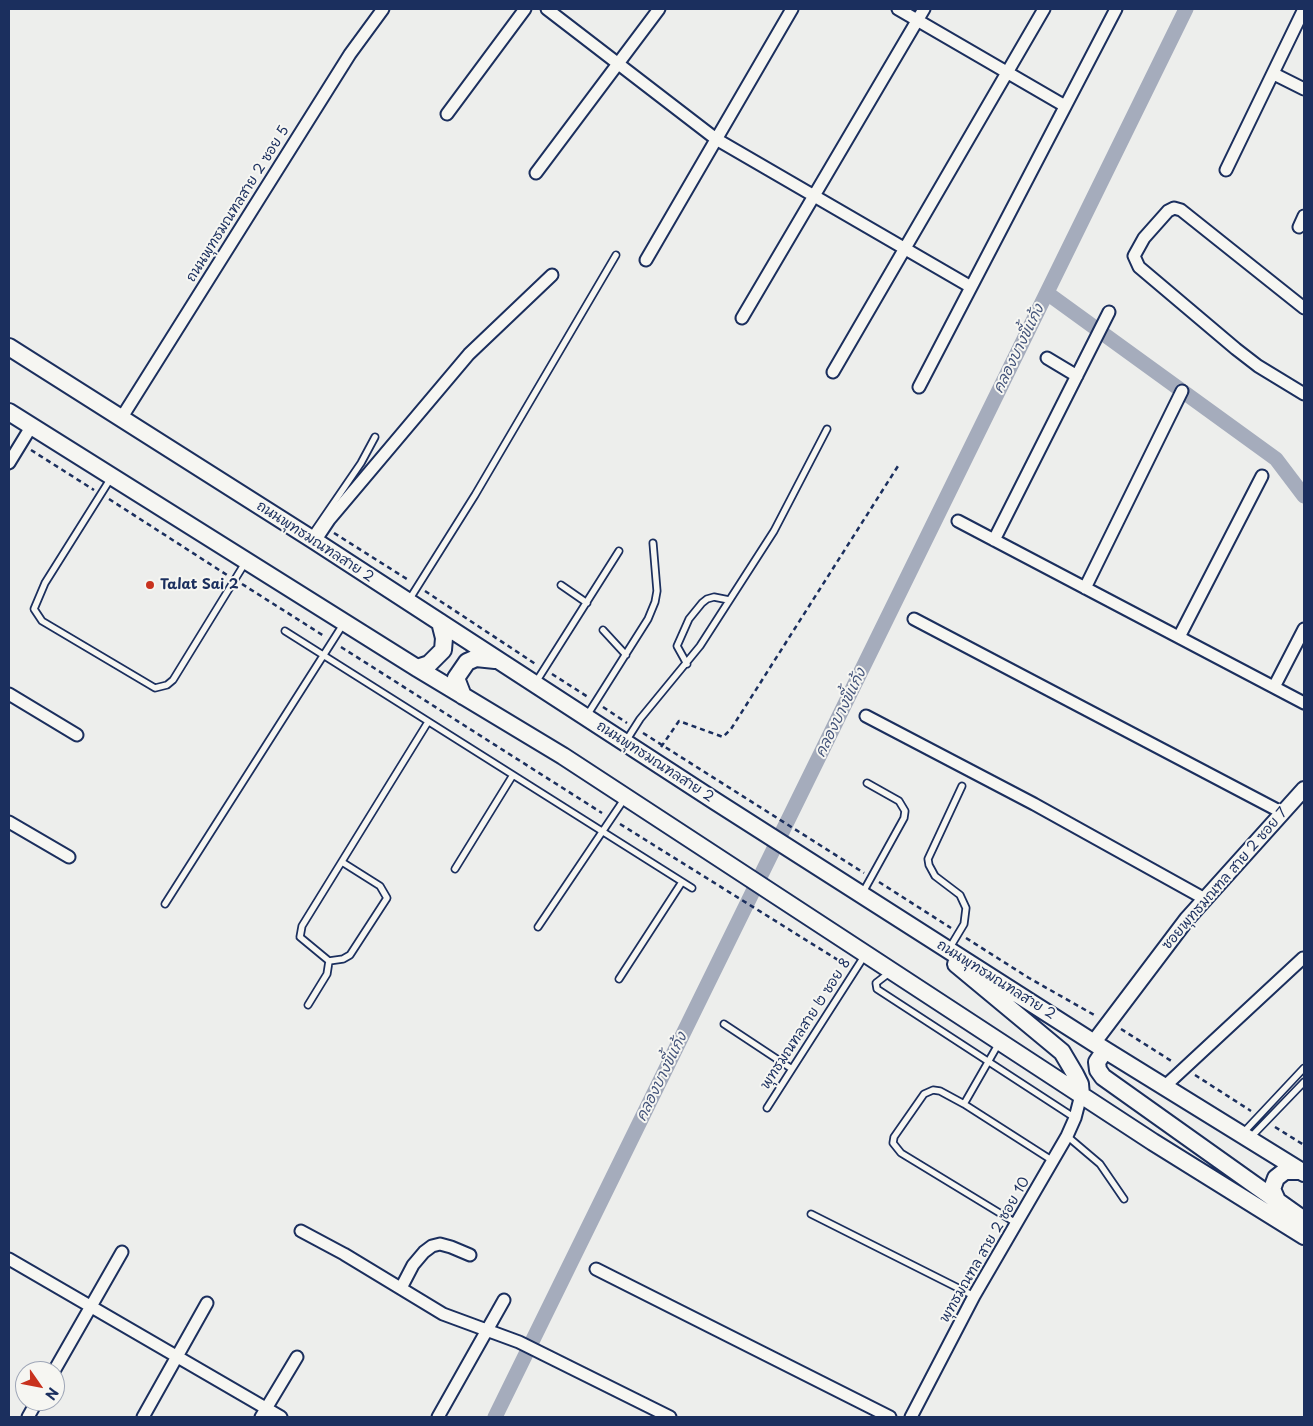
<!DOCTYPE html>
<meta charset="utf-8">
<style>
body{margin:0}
#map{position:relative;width:1313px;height:1426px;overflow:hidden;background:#edeeec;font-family:"Playpen Sans",sans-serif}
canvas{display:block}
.frame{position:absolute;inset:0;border:10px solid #1b2f5e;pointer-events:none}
.north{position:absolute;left:15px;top:1361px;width:50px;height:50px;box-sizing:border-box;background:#f6f6f2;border:1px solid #9ea6b7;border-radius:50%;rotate:123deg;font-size:14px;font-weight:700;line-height:20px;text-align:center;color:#1b2f5e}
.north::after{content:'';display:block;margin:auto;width:18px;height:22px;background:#c8321e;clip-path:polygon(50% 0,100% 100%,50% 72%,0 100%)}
</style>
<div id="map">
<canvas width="1313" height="1426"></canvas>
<div class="frame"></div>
<div class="north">N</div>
</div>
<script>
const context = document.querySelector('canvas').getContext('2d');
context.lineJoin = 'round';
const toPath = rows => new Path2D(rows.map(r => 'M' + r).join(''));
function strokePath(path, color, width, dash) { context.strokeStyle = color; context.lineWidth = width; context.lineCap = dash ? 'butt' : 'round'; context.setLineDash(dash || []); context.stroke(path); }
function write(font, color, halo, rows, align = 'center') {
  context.font = font + ' "Playpen Sans","Playpen Sans Thai",sans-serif'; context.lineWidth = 4; context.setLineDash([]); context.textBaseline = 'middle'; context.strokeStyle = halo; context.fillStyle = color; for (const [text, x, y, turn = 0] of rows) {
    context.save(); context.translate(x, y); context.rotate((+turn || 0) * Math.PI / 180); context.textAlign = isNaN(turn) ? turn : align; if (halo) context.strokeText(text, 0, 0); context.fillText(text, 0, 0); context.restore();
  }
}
const canal = toPath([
 [1047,293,1276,459,1304,496],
 [495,1417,1186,9]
]);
const path = toPath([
 [31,450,94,490],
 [109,499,227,575],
 [334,533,410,581],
 [242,584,324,636],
 [425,591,537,665],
 [341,647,602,813],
 [552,674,588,697],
 [603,707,627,723],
 [643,733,864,873],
 [661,747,679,721,723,737,731,729,898,466],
 [620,824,846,965],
 [879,882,951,928],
 [966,938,1029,978,1096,1016],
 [1121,1029,1173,1062],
 [1195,1075,1251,1111],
 [1275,1127,1304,1145]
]);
const service = toPath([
 [111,478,45,583,34,609,42,621,155,688,167,685,173,680,245,563],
 [311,536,361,463,375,437],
 [561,585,587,603],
 [409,600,475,495,616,255],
 [603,630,626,655],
 [285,631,692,888],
 [687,664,677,646,689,619,702,603,707,599,714,597,729,600],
 [536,682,619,551],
 [586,717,648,619,655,602,657,591,653,543],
 [626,741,640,719,700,646,774,531,827,429],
 [455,869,513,775],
 [862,894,904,818,905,811,899,801,867,783],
 [165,904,344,623],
 [538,927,625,798],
 [949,949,964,924,966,908,960,895,935,876,929,865,928,859,962,786],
 [329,961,343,959,350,955,387,898,380,886,342,862],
 [889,973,876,983,877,989,1075,1118],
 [619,979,682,882],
 [308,1005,327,974,329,961,300,937,302,926,428,722],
 [724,1024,792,1069],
 [999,1043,964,1104,940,1091,933,1090,924,1094,894,1137,893,1143,901,1153,1016,1223],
 [964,1104,1053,1161],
 [767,1108,865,955],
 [1242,1134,1304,1068],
 [1067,1136,1100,1164,1124,1199],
 [1250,1138,1304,1082],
 [811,1214,974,1296]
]);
const minor = toPath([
 [547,9,716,139,971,287],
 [898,9,1065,106],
 [1274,74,1304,89],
 [447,114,525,9],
 [1226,170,1304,9],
 [536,173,659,9],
 [1299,227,1304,216],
 [646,260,792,9],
 [1304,308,1181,210,1174,208,1168,211,1144,238,1134,256,1139,267,1236,349,1258,366,1304,394],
 [742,318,924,9],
 [1047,358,1077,376],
 [833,372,1044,9],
 [919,387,1116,9],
 [122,417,350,54,383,9],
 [9,463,31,427],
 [958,521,1304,703],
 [994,540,1109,312],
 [315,541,329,520,469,354,552,275],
 [1085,588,1182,391],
 [914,619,1283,813],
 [1179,637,1262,476],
 [1274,687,1304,629],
 [9,694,77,735],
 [866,716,1034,804,1205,899],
 [9,822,69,857],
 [1164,1087,1303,958],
 [301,1231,344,1254,443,1314,519,1342,670,1417],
 [9,1259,281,1417],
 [596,1269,890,1417],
 [401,1288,413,1265,424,1252,432,1246,440,1244,451,1247,470,1255],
 [54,1371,122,1252],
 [28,1417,37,1401],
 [143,1417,207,1303],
 [261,1417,297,1357],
 [438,1417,504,1300],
 [911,1417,974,1296,1067,1136,1075,1118,1081,1095]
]);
const tertiary = toPath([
 [1094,1042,1187,919,1304,789]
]);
const secondary = toPath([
 [9,347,315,541,715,801,1105,1050,1304,1173],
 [9,412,417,668,563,756,1153,1142,1304,1236],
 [417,668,429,664,443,650,444,638,440,622],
 [463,696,456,678,467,662,476,658,495,660],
 [956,964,1062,1052,1075,1074,1080,1084,1081,1095],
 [1105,1050,1097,1062,1098,1070,1103,1077,1304,1220],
 [1276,1198,1272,1189,1276,1178,1285,1171,1302,1171]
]);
const markers = [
 [150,585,5,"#c8321e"]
];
const streetNames = [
 ["ถนนพุทธมณฑลสาย 2 ซอย 5",238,204,-58],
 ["ถนนพุทธมณฑลสาย 2",315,542,33],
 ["ถนนพุทธมณฑลสาย 2",655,762,33],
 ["ซอยพุทธมณฑล สาย 2 ซอย 7",1225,879,-49],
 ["ถนนพุทธมณฑลสาย 2",996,980,32],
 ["พุทธมณฑลสาย ๒ ซอย 8",806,1024,-57],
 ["พุทธมณฑล สาย 2 ซอย 10",985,1250,-60]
];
const poiNames = [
 ["Talat Sai 2",160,585]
];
const waterNames = [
 ["คลองบางขี้แก้ง",1019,349,-64],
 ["คลองบางขี้แก้ง",841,713,-64],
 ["คลองบางขี้แก้ง",662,1077,-64]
];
strokePath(canal, '#a5acbc', 15);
strokePath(service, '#1b2f5e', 9);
strokePath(minor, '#1b2f5e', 15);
strokePath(tertiary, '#1b2f5e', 18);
strokePath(secondary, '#1b2f5e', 20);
strokePath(path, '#1b2f5e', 2.5, [5, 4]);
strokePath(service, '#f6f6f2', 5.5);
strokePath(minor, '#f6f6f2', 11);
strokePath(tertiary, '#f6f6f2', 14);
strokePath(secondary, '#f6f6f2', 16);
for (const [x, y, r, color] of markers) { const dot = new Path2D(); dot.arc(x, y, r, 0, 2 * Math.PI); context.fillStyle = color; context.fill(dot); strokePath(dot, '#f6f6f2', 2); }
write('14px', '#1b2f5e', '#f6f6f2', streetNames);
write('bold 14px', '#1b2f5e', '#f6f6f2', poiNames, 'left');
write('italic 15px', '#44547a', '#f6f6f2', waterNames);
</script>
